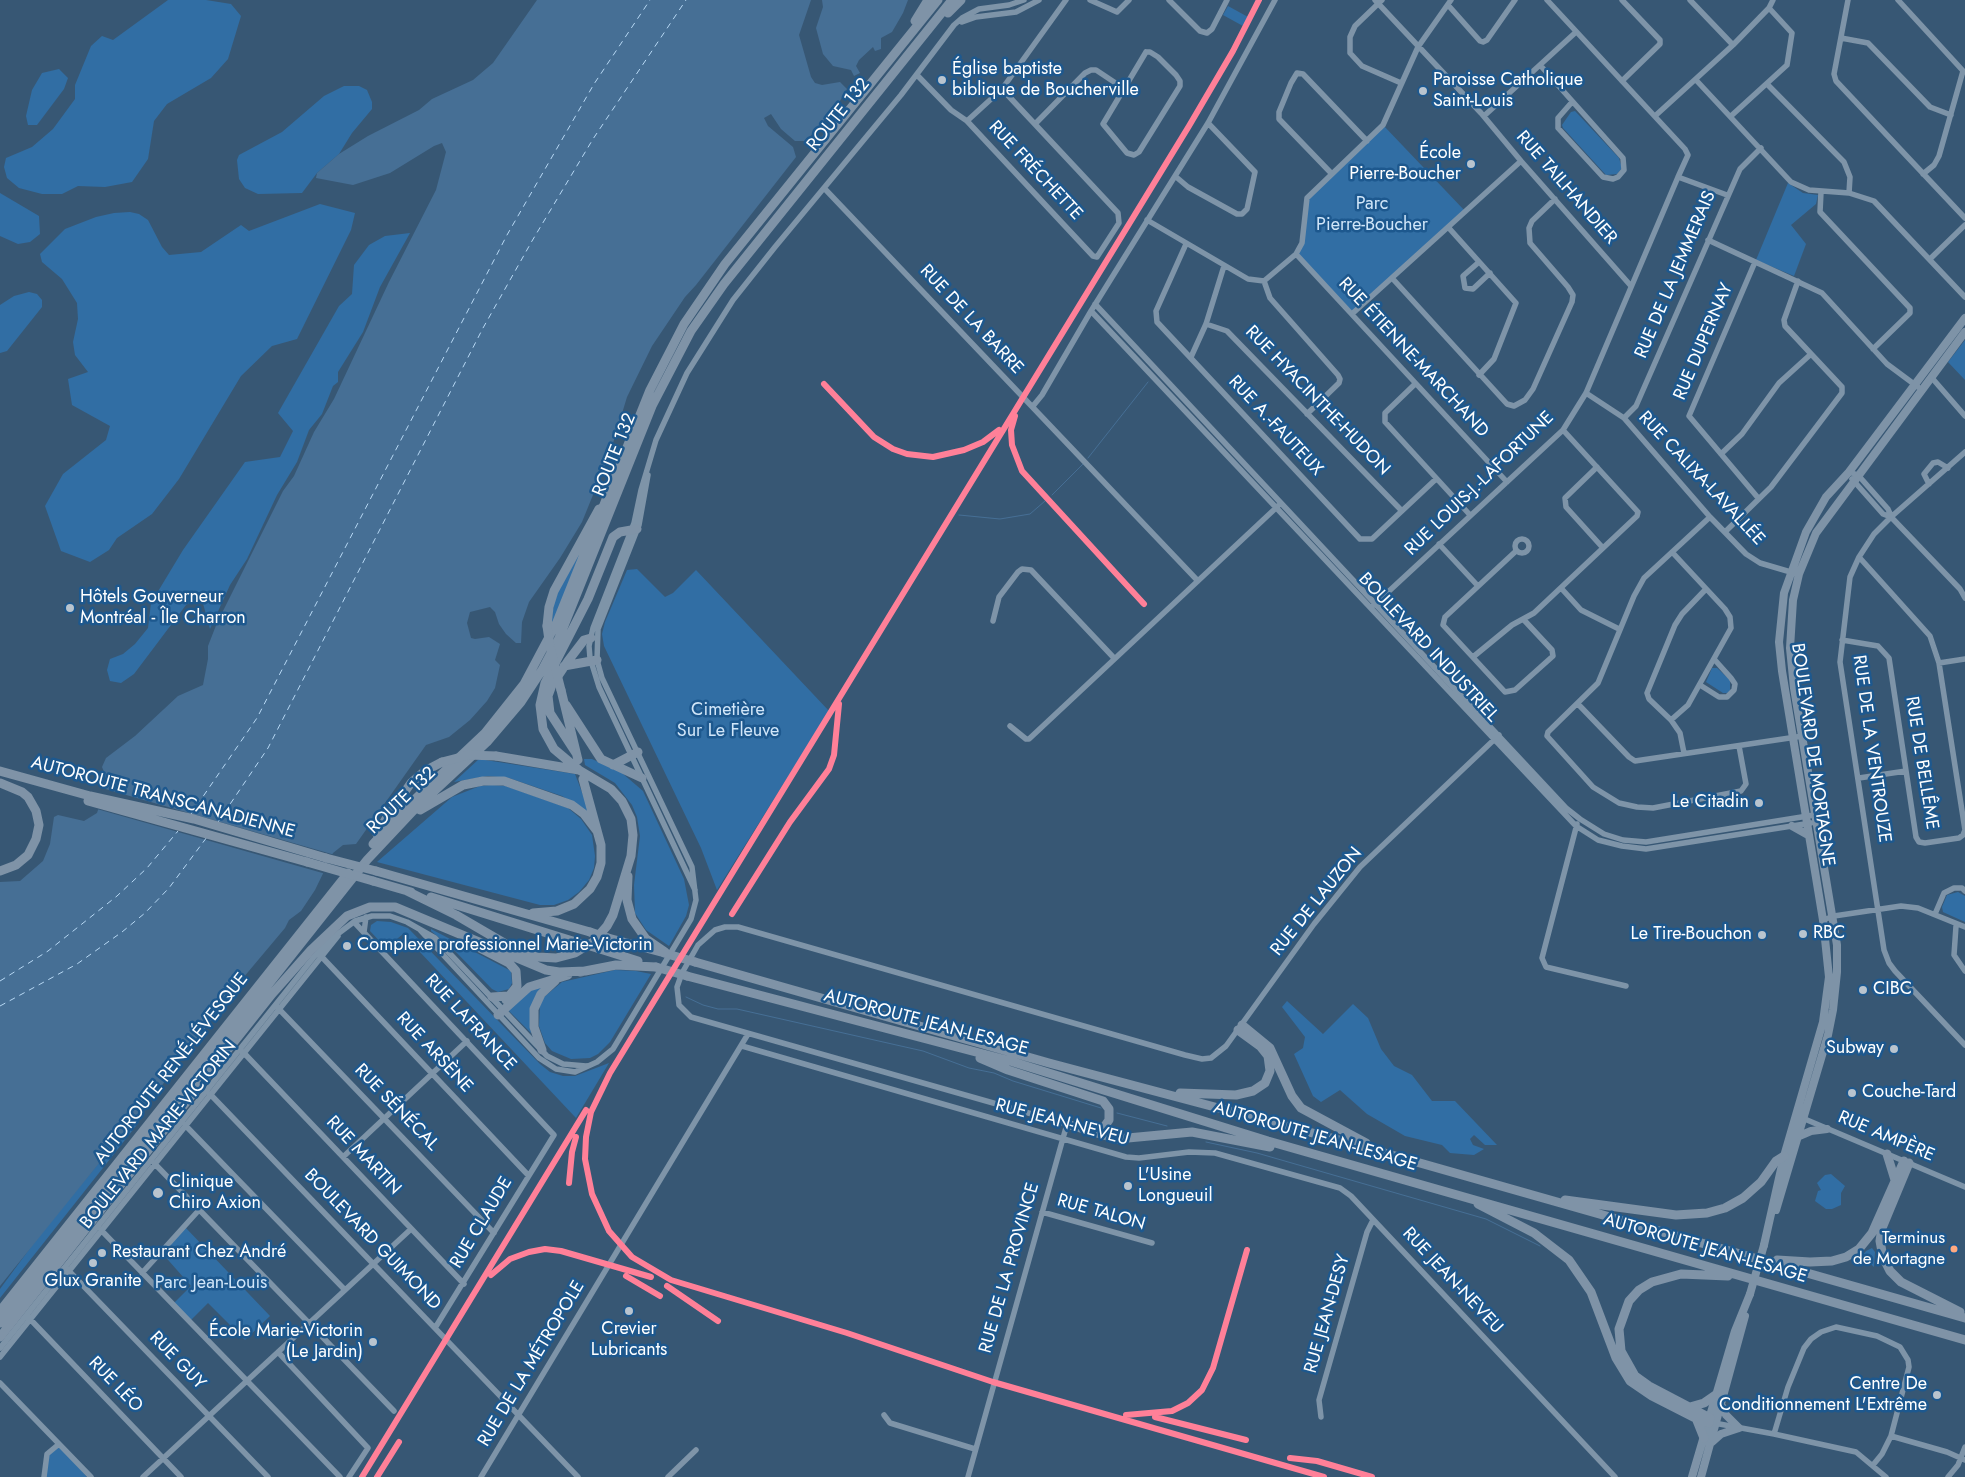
<!DOCTYPE html>
<meta charset="utf-8">
<style>
body{margin:0}
canvas{display:block;background:#375774}
</style>
<canvas width="1965" height="1477"></canvas>
<script>
const context = document.querySelector('canvas').getContext('2d');
context.lineJoin = 'round';
function fillPath(path, color) { context.fillStyle = color; context.fill(path, 'evenodd'); }
const toPath = rows => new Path2D(rows.map(r => 'M' + r).join(''));
function strokePath(path, color, width, dash) { context.strokeStyle = color; context.lineWidth = width; context.lineCap = dash ? 'butt' : 'round'; context.setLineDash(dash || []); context.stroke(path); }
function write(font, color, halo, rows, align = 'center') {
  context.font = font + ' Jost,sans-serif'; context.lineWidth = 5; context.setLineDash([]); context.textBaseline = 'middle'; context.strokeStyle = halo; context.fillStyle = color; for (const [text, x, y, turn = 0] of rows) {
    context.save(); context.translate(x, y); context.rotate((+turn || 0) * Math.PI / 180); context.textAlign = isNaN(turn) ? turn : align; if (halo) context.strokeText(text, 0, 0); context.fillText(text, 0, 0); context.restore();
  }
}
const green = toPath([
 [168,0,206,0,231,4,241,16,228,59,211,78,167,104,154,121,148,159,132,182,105,187,78,186,62,194,42,194,19,188,7,178,4,167,6,158,32,147,53,129,75,99,75,85,91,46,102,36,113,40],
 [1228,6,1248,17,1243,26,1223,15],
 [59,69,68,78,64,89,37,125,28,125,26,116,32,90,42,73],
 [344,86,359,86,367,90,372,102,372,109,352,133,339,154,317,173,302,193,258,194,245,188,239,179,237,160,239,155,282,132,324,96],
 [1575,111,1619,158,1622,168,1617,174,1606,175,1563,128,1562,125,1571,112],
 [1383,125,1465,211,1353,313,1296,254,1302,243,1307,198],
 [1788,183,1803,193,1818,195,1816,204,1791,225,1806,244,1794,276,1756,260],
 [0,193,39,216,40,234,30,242,18,244,0,236],
 [320,204,355,213,351,230,297,339,272,346,241,376,179,479,152,514,117,538,109,550,90,562,61,551,45,506,63,474,106,440,110,426,72,405,68,379,88,372,75,355,73,342,78,319,77,303,62,279,42,262,40,254,65,229,96,217,114,213,130,212,139,214,148,220,162,247,169,255,201,252,241,225,249,231],
 [410,233,380,287,363,332,338,372,338,382,333,386,322,414,309,430,297,462,277,495,247,559,230,585,210,629,201,596,186,605,134,674,121,683,110,681,107,670,110,659,123,654,135,644,148,628,151,603,183,550,245,462,280,457,293,431,278,413,339,306,352,294,354,265,369,245,385,236],
 [29,292,37,294,42,300,42,307,7,351,0,353,0,305,14,296],
 [1965,340,1965,380,1948,362],
 [589,536,551,626,554,602,559,590],
 [637,569,665,597,673,593,696,570,829,711,717,890,701,848,604,646,602,634,605,622,627,570],
 [1712,668,1717,668,1730,680,1730,691,1727,693,1723,693,1706,682],
 [479,759,575,774,590,813,562,796,509,778,488,776,454,782],
 [584,759,592,759,622,773,643,791,684,879,689,905,686,916,669,946,646,930,635,913,634,885,640,836,637,817,632,805,615,783,585,765],
 [492,785,506,786,568,808,581,819,592,835,595,856,594,868,589,880,579,892,568,900,554,905,540,905,377,862,452,797,480,786],
 [1958,892,1965,896,1965,922,1943,912,1942,907,1947,895],
 [377,921,391,922,408,928,540,1064,550,1072,563,1076,575,1076,609,1063,576,1118,403,934,386,948,370,931,371,925],
 [431,929,511,971,512,983,509,989,498,992,492,989,454,950,431,931],
 [615,970,636,971,651,974,610,1042,598,1054,590,1058,571,1059,552,1051,545,1043,539,1026,540,1005,544,997,562,982],
 [543,985,530,1023,531,1033,508,1010,526,992],
 [1287,1001,1323,1034,1353,1004,1368,1018,1381,1049,1394,1066,1412,1075,1432,1101,1455,1101,1497,1145,1485,1145,1474,1135,1470,1139,1473,1145,1484,1149,1474,1155,1450,1153,1442,1145,1405,1136,1367,1114,1340,1090,1321,1102,1313,1096,1294,1054,1303,1048,1305,1037,1282,1007],
 [139,1122,110,1159,0,1298,0,1289,39,1236,126,1130,129,1131,135,1123],
 [1831,1174,1845,1186,1841,1193,1841,1205,1832,1209,1826,1209,1815,1201,1818,1191,1821,1190,1817,1183,1825,1175],
 [185,1227,270,1316,245,1340,208,1303,190,1321,173,1304,191,1286,162,1253],
 [1872,1248,1875,1252,1874,1267,1862,1256,1866,1251],
 [59,1444,87,1477,44,1477,47,1454]
]);
const water = toPath([
 [537,0,811,0,799,35,811,77,815,83,822,85,840,82,847,89,837,106,806,141,795,141,781,129,771,114,764,118,768,126,793,147,796,157,696,285,685,297,652,346,627,397,610,453,582,522,560,558,529,602,522,622,521,643,516,643,506,634,499,624,495,612,490,607,470,612,467,623,471,638,475,639,489,637,500,644,495,660,500,665,495,688,487,701,470,720,449,737,426,745,356,844,343,845,333,853,315,890,301,911,289,920,285,928,243,978,239,988,182,1056,163,1084,0,1286,0,882,20,881,43,861,50,844,54,817,58,815,84,821,97,813,105,789,105,774,102,767,106,758,135,736,178,696,203,685,208,659,208,646,217,623,283,491,294,476,314,432,334,399,389,282,436,190,446,152,442,143,434,146,390,173,353,185,316,178,317,173,339,154,368,136,419,110,432,99,473,80,493,63],
 [822,0,908,0,903,13,892,32,881,38,881,49,875,51,873,47,859,60,856,66,860,73,854,76,851,70,833,66,823,54,816,28,823,7]
]);
const pier = toPath([
 [102,788,335,855,326,874,97,809]
]);
const stream = toPath([
 [1088,458,1148,382],
 [1052,495,1083,464],
 [959,515,1000,519,1030,514,1045,501],
 [686,997,703,1005,718,1009,737,1009,923,1051,969,1068,994,1073,1013,1081,1101,1108],
 [1117,1113,1167,1126],
 [1206,1142,1257,1153,1486,1219,1540,1246]
]);
const ferry = toPath([
 [191,814,257,718,507,235,594,84,650,0],
 [218,822,268,748,483,328,532,241,593,139,686,0],
 [0,981,48,951,117,896,147,868,178,831],
 [0,1006,77,964,122,932,145,913,169,888,207,837]
]);
const minor = toPath([
 [1090,0,1117,12,1129,0],
 [1169,0,1200,31,1207,33,1212,29,1227,0],
 [1375,0,1481,113,1521,161,1631,286],
 [1382,0,1355,26,1350,37,1350,53,1362,66,1401,83],
 [1547,0,1685,149,1688,155,1678,177,1727,195],
 [1622,0,1660,40,1660,44,1622,81],
 [1690,0,1733,45],
 [1848,0,1834,74,1836,81,1965,218],
 [1898,0,1964,72],
 [1448,5,1480,41,1483,42,1487,40,1515,0],
 [962,22,976,17,1016,12,1039,0],
 [1841,38,1868,43,1930,107,1951,115],
 [1146,52,1150,52,1158,57,1176,75,1180,81,1180,86,1139,152,1134,155,1127,153,1103,124,1146,52],
 [1540,65,1623,158,1624,170,1618,177,1613,179,1603,177,1558,128,1558,118,1572,102],
 [917,75,951,110,967,121,1093,256,1097,257,1119,223,1118,213,1002,89],
 [1696,80,1791,182,1809,190,1849,193,1874,201,1965,297],
 [1767,84,1844,162,1850,177,1849,193],
 [1484,116,1576,32],
 [1655,116,1733,45,1769,8,1773,0],
 [1731,116,1787,65,1792,33,1769,8],
 [967,121,1002,89,1066,0],
 [1036,123,1085,73,1091,70,1096,70,1123,88],
 [1331,173,1279,119,1279,112,1291,83,1297,73,1303,74,1367,141],
 [1923,174,1934,165,1939,156,1963,71],
 [1175,176,1188,187,1237,214,1242,214,1247,209,1255,172,1208,123],
 [824,188,1198,581],
 [1821,192,1820,212,1910,308,1910,313,1873,349],
 [1147,220,1248,279,1264,281,1296,254,1302,243,1307,198,1383,125,1418,47,1451,0],
 [1448,227,1516,303,1494,359,1479,375],
 [1708,240,1822,293,1887,364,1918,387],
 [1186,244,1156,311,1157,322,1360,539,1372,539,1436,479],
 [1296,254,1507,482],
 [1930,259,1965,225],
 [1479,262,1463,276,1465,288,1473,289,1490,273],
 [1755,262,1689,416,1759,499],
 [1392,278,1507,404,1514,406,1525,400,1533,389,1572,302,1573,295,1568,287,1530,243,1529,228,1532,221,1555,199],
 [1264,281,1270,298,1338,375,1340,379,1339,383,1307,414],
 [1095,304,1566,808,1580,819,1604,834,1623,840,1646,842,1814,815],
 [1091,311,1576,826,1598,840,1622,846,1646,849,1811,823],
 [1353,313,1521,161],
 [1206,324,1227,331,1401,510],
 [1191,357,1206,324,1224,266],
 [1932,378,1965,416],
 [1415,384,1385,413,1385,422,1470,515],
 [1586,393,1624,418,1710,517,1746,554,1760,563,1794,573],
 [1033,406,1042,395,1091,311,1208,123,1275,0],
 [1624,418,1636,406,1740,169,1761,148],
 [1965,452,1891,517,1874,534,1859,557,1850,577,1840,662,1884,950,1889,963,1895,971,1965,1045],
 [1721,454,1742,434,1779,383,1811,354],
 [1597,467,1565,498,1566,507,1603,548],
 [1849,472,1858,475,1888,509,1892,518,1960,589,1965,598],
 [1852,479,1883,514,1891,517],
 [1929,484,1924,474,1933,463,1938,462,1948,468],
 [1710,517,1644,578,1634,596,1598,683,1548,732,1547,736,1593,787,1619,803,1637,807,1653,808,1741,791,1746,784,1739,746],
 [1726,531,1771,487,1842,393,1842,387,1785,326,1784,320,1798,281],
 '1515 546a7 7 0 1 1 14 0a7 7 0 1 1-14 0Z',
 [1439,544,1478,586],
 [1516,551,1445,617,1443,625,1505,692,1515,690,1553,656,1552,650,1524,620],
 [1561,588,1581,610,1619,629],
 [1374,605,1563,430,1586,393,1678,177],
 [993,621,999,597,1018,572,1022,569,1031,570,1114,658],
 [1842,640,1878,646,1889,658,1916,837,1919,842,1925,843,1959,838,1963,835,1965,830,1939,663,1930,636,1859,557],
 [1473,657,1512,625,1534,613,1637,516,1638,512,1563,430],
 [1939,663,1965,659],
 [1700,685,1719,697,1727,697,1734,690,1735,684,1731,678,1714,659],
 [1578,704,1629,757,1635,761,1803,736],
 [1671,720,1688,705,1731,628,1730,617,1725,609,1672,552],
 [1010,726,1026,739,1029,739,1278,506],
 [1684,753,1680,733,1671,720,1649,699,1647,693,1675,625,1682,614,1706,589],
 [1859,778,1906,771],
 [1577,824,1542,958,1546,967,1626,986],
 [695,890,599,687,590,658,589,646,593,628,634,523,641,490,656,440,687,373,733,300,775,247,901,95,954,25,962,18,979,9,1009,5,1024,0],
 [1935,914,1944,893,1954,888,1962,888,1965,891],
 [1823,920,1834,916,1901,906,1918,908,1965,927],
 [354,922,554,1135,435,1328],
 [1956,926,1954,955,1965,971],
 [420,930,539,1058,556,1069,575,1072,597,1062,613,1049,691,919,696,900,692,867,602,678,597,660,598,629,639,525,648,475],
 [364,932,366,917],
 [320,955,528,1175],
 [277,1007,494,1233],
 [742,1046,1126,1157,1139,1158,1189,1152,1215,1153,1340,1188,1351,1196,1615,1477],
 [243,1052,464,1284],
 [210,1094,578,1477],
 [1800,1117,1965,1187],
 [185,1125,345,1290],
 [343,1157,467,1041],
 [154,1163,394,1411],
 [1042,1212,1152,1243],
 [101,1230,340,1477],
 [68,1270,268,1477],
 [142,1273,199,1210],
 [29,1318,181,1477],
 [0,1348,313,958,327,942,355,921,372,916,390,916,407,922,435,938,547,1056,563,1064,586,1066],
 [278,1352,368,1448,349,1477],
 [0,1357,338,936],
 [0,1383,91,1477],
 [884,1415,890,1423,975,1449],
 [1321,1417,1319,1400,1367,1232,1373,1220],
 [1714,1423,1774,1434,1856,1452,1886,1477],
 [1774,1434,1788,1387,1804,1348,1811,1339,1821,1332,1836,1327,1877,1336,1900,1347,1908,1360,1909,1367,1891,1436,1882,1454,1873,1465],
 [1891,1436,1947,1452,1965,1460],
 [44,1477,47,1454,59,1444],
 [143,1477,411,1229],
 [481,1477,748,1034],
 [668,1477,696,1450],
 [968,1477,1067,1124,691,1017,679,1005,677,987,682,973,698,945,715,930,725,927,738,927,1185,1055,1202,1059,1211,1058,1226,1046,1314,924,1360,867,1499,735],
 [1948,1477,1958,1465,1965,1447]
]);
const major = toPath([
 [1792,826,1808,835],
 [1797,1137,1811,1131,1827,1129],
 [1776,1210,1828,1035,1833,1010,1837,972,1837,945,1794,688,1790,648,1793,600,1799,574,1816,533,1965,332],
 [1764,1245,1784,1156,1823,1022,1829,977,1823,920,1782,671,1779,642,1784,593,1806,532,1826,497,1849,472,1965,318],
 [1722,1406,1726,1415,1739,1428],
 [1712,1442,1721,1434,1739,1428],
 [1692,1477,1735,1331,1750,1294],
 [1701,1477,1745,1316]
]);
const highway = toPath([
 [948,13,961,0],
 [915,21,928,0],
 [547,626,549,607,554,591,599,509],
 [564,666,597,660],
 [561,690,578,760],
 [566,705,601,759,642,778],
 [576,753,550,713,548,696,552,685,568,661,584,640,591,638],
 [496,756,579,770],
 [613,765,638,752],
 [0,771,90,796,194,819,326,858],
 [0,783,22,792,28,797,36,811,39,825,36,839,28,855,16,865,0,871],
 [88,801,307,862],
 [420,810,463,785,483,781,504,781,572,805,584,814,597,831],
 [377,834,387,817,411,783,425,771,442,762],
 [373,844,412,802,485,733,524,684,557,622,650,390,684,324,725,264,938,0],
 [376,871,590,932],
 [628,876,627,900,632,919,646,939,665,952],
 [373,881,411,892],
 [407,891,456,915,516,950,538,957,556,958,575,953,593,942,607,926,613,915,631,856,633,835,631,819,622,801,611,789,579,770,554,749,543,729,540,705,545,683,588,599,613,537,620,532,637,529],
 [431,897,579,943],
 [533,913,557,911,574,904,590,889,597,877,601,863,601,845,583,779],
 [608,938,661,952],
 [478,947,509,963,516,971,517,986,506,1000],
 [597,948,638,961],
 [695,962,1049,1063,1339,1140,1965,1318],
 [580,972,616,965,656,967],
 [687,976,1010,1061,1268,1141,1965,1340],
 [492,997,508,996],
 [498,1015,529,987,568,975],
 [1242,1025,1270,1048,1292,1096,1301,1108,1366,1143],
 [542,1050,534,1027,534,1009,541,994,555,981],
 [980,1058,1008,1070,1103,1101,1109,1109,1109,1120,1104,1127,1092,1132],
 [1180,1093,1236,1095,1253,1091,1265,1083,1270,1071,1268,1056,1260,1046,1238,1030],
 [1067,1124,1117,1139,1192,1132,1270,1147],
 [1887,1154,1895,1180],
 [1909,1163,1882,1228,1880,1241,1883,1257,1890,1271,1901,1282,1960,1312],
 [1565,1200,1676,1215,1707,1213,1725,1208,1743,1198,1761,1182,1776,1161,1784,1156],
 [1478,1204,1534,1233,1569,1260,1591,1292,1616,1358,1630,1381,1652,1396,1701,1421,1709,1423],
 [1777,1260,1810,1262,1832,1261,1846,1257,1859,1249,1872,1233,1904,1161],
 [0,1311,348,873],
 [0,1323,367,860,413,811,487,742,521,702,542,670,559,638,652,406,691,331,724,284,952,0],
 [0,1337,272,994,311,950,347,916,370,907,395,907,546,970,559,972,586,971],
 [1690,1407,1704,1403,1717,1394],
 [1696,1418,1704,1438],
 [1710,1418,1649,1386,1635,1376,1621,1351,1619,1329,1629,1301,1639,1290,1652,1282,1681,1274,1728,1276]
]);
const majorBridge = toPath([
 [1750,1294,1764,1245]
]);
const highwayBridge = toPath([
 [547,626,550,647,561,690],
 [442,762,469,755,496,756],
 [326,858,376,871],
 [307,862,373,881],
 [590,932,608,938],
 [579,943,597,948],
 [664,953,695,962],
 [656,967,687,976]
]);
const rail1 = toPath([
 [1259,0,1233,51,1189,126,610,1073,591,1112,586,1137,585,1159,592,1194,609,1231,632,1257,671,1280,847,1333,993,1382,1324,1477],
 [824,384,874,437,893,449,907,454,933,457,964,450,983,442,999,430],
 [1015,416,1011,430,1012,445,1022,471,1144,604],
 [732,914,790,822,829,769,834,755,839,704],
 [569,1183,572,1152,576,1137],
 [491,1275,510,1259,529,1252,545,1249,561,1251,651,1277],
 [626,1276,660,1296],
 [667,1286,718,1321],
 [1126,1415,1172,1411,1188,1403,1202,1390,1213,1368,1247,1250],
 [1155,1417,1246,1440],
 [1290,1458,1317,1461,1372,1477],
 [362,1477,586,1110],
 [377,1477,399,1442]
]);
const markers = [
 [942,80,5,"#b9c4ce"],
 [1423,91,5,"#b9c4ce"],
 [1471,164,5,"#b9c4ce"],
 [70,608,5,"#b9c4ce"],
 [1759,803,5,"#b9c4ce"],
 [1803,934,5,"#b9c4ce"],
 [1762,935,5,"#b9c4ce"],
 [347,946,5,"#b9c4ce"],
 [1863,990,5,"#b9c4ce"],
 [1894,1049,5,"#b9c4ce"],
 [1852,1093,5,"#b9c4ce"],
 [1128,1186,5,"#b9c4ce"],
 [158,1193,6,"#b9c4ce"],
 [1954,1249,4.5,"#ffa980"],
 [102,1253,5,"#b9c4ce"],
 [93,1263,5,"#b9c4ce"],
 [629,1311,5,"#b9c4ce"],
 [373,1342,5,"#b9c4ce"],
 [1937,1395,5,"#b9c4ce"]
];
const busNames = [
 ["Terminus",1945,1239],
 ["de Mortagne",1945,1260]
];
const poiNames = [
 ["Église baptiste",952,70],
 ["biblique de Boucherville",952,91],
 ["Paroisse Catholique",1433,81],
 ["Saint-Louis",1433,102],
 ["École",1461,154,"right"],
 ["Pierre-Boucher",1461,175,"right"],
 ["Hôtels Gouverneur",80,598],
 ["Montréal - Île Charron",80,619],
 ["Le Citadin",1749,803,"right"],
 ["RBC",1813,934],
 ["Le Tire-Bouchon",1752,935,"right"],
 ["Complexe professionnel Marie-Victorin",357,946],
 ["CIBC",1873,990],
 ["Subway",1884,1049,"right"],
 ["Couche-Tard",1862,1093],
 ["L'Usine",1138,1176],
 ["Longueuil",1138,1197],
 ["Clinique",169,1183],
 ["Chiro Axion",169,1204],
 ["Restaurant Chez André",112,1253],
 ["Glux Granite",93,1282,"center"],
 ["Crevier",629,1330,"center"],
 ["Lubricants",629,1351,"center"],
 ["École Marie-Victorin",363,1332,"right"],
 ["(Le Jardin)",363,1353,"right"],
 ["Centre De",1927,1385,"right"],
 ["Conditionnement L'Extrême",1927,1406,"right"]
];
const streetNames = [
 ["ROUTE 132",839,115,-51],
 ["RUE FRÉCHETTE",1035,171,47],
 ["RUE TAILHANDIER",1566,188,49],
 ["RUE DE LA JEMMERAIS",1676,275,-67],
 ["RUE DE LA BARRE",971,320,47],
 ["RUE DUPERNAY",1704,342,-67],
 ["RUE ÉTIENNE-MARCHAND",1413,358,47],
 ["RUE HYACINTHE-HUDON",1317,401,46],
 ["RUE A.-FAUTEUX",1275,426,47],
 ["ROUTE 132",615,455,-68],
 ["RUE CALIXA-LAVALLÉE",1701,479,47],
 ["RUE LOUIS-J.-LAFORTUNE",1480,484,-44],
 ["BOULEVARD INDUSTRIEL",1428,648,47],
 ["RUE DE LA VENTROUZE",1871,749,82],
 ["BOULEVARD DE MORTAGNE",1812,755,82],
 ["RUE DE BELLÊME",1921,763,81],
 ["AUTOROUTE TRANSCANADIENNE",163,798,15],
 ["ROUTE 132",402,801,-44],
 ["RUE DE LAUZON",1317,902,-51],
 ["RUE LAFRANCE",470,1023,47],
 ["AUTOROUTE JEAN-LESAGE",926,1023,15],
 ["RUE ARSÈNE",434,1053,47],
 ["AUTOROUTE RENÉ-LÉVESQUE",172,1069,-52],
 ["RUE SÉNÉCAL",396,1108,46],
 ["RUE JEAN-NEVEU",1062,1123,15],
 ["BOULEVARD MARIE-VICTORIN",159,1135,-51],
 ["AUTOROUTE JEAN-LESAGE",1315,1137,16],
 ["RUE AMPÈRE",1886,1137,23],
 ["RUE MARTIN",363,1156,47],
 ["RUE TALON",1101,1213,16],
 ["RUE CLAUDE",482,1223,-59],
 ["BOULEVARD GUIMOND",372,1240,46],
 ["AUTOROUTE JEAN-LESAGE",1705,1249,16],
 ["RUE DE LA PROVINCE",1010,1268,-74],
 ["RUE JEAN-NEVEU",1452,1281,47],
 ["RUE JEAN-DESY",1328,1314,-74],
 ["RUE GUY",177,1361,46],
 ["RUE DE LA MÉTROPOLE",532,1364,-59],
 ["RUE LÉO",115,1385,46]
];
const parkNames = [
 ["Parc",1372,205],
 ["Pierre-Boucher",1372,226],
 ["Cimetière",728,711],
 ["Sur Le Fleuve",728,732],
 ["Parc Jean-Louis",211,1284]
];
fillPath(green, '#316ea4');
fillPath(water, '#466f95');
fillPath(pier, '#375774');
strokePath(stream, '#466f95', 1);
strokePath(ferry, '#b7d8f4', 1, [6, 5]);
strokePath(minor, '#7e94a8', 5.5);
strokePath(major, '#7e93a7', 8);
strokePath(highway, '#7f93a7', 9);
strokePath(majorBridge, '#7e93a7', 8);
strokePath(highwayBridge, '#7f93a7', 9);
strokePath(rail1, '#ff8098', 6);
for (const [x, y, r, color] of markers) { const dot = new Path2D(); dot.arc(x, y, r, 0, 2 * Math.PI); context.fillStyle = color; context.fill(dot); strokePath(dot, '#1d588e', 2); }
write('17px', '#fff', '#1d588e', busNames, 'right');
write('18px', '#fff', '#1d588e', poiNames, 'left');
write('18px', '#fff', '#1d588e', streetNames);
write('18px', '#d1e6f9', '#1d588e', parkNames);
</script>
